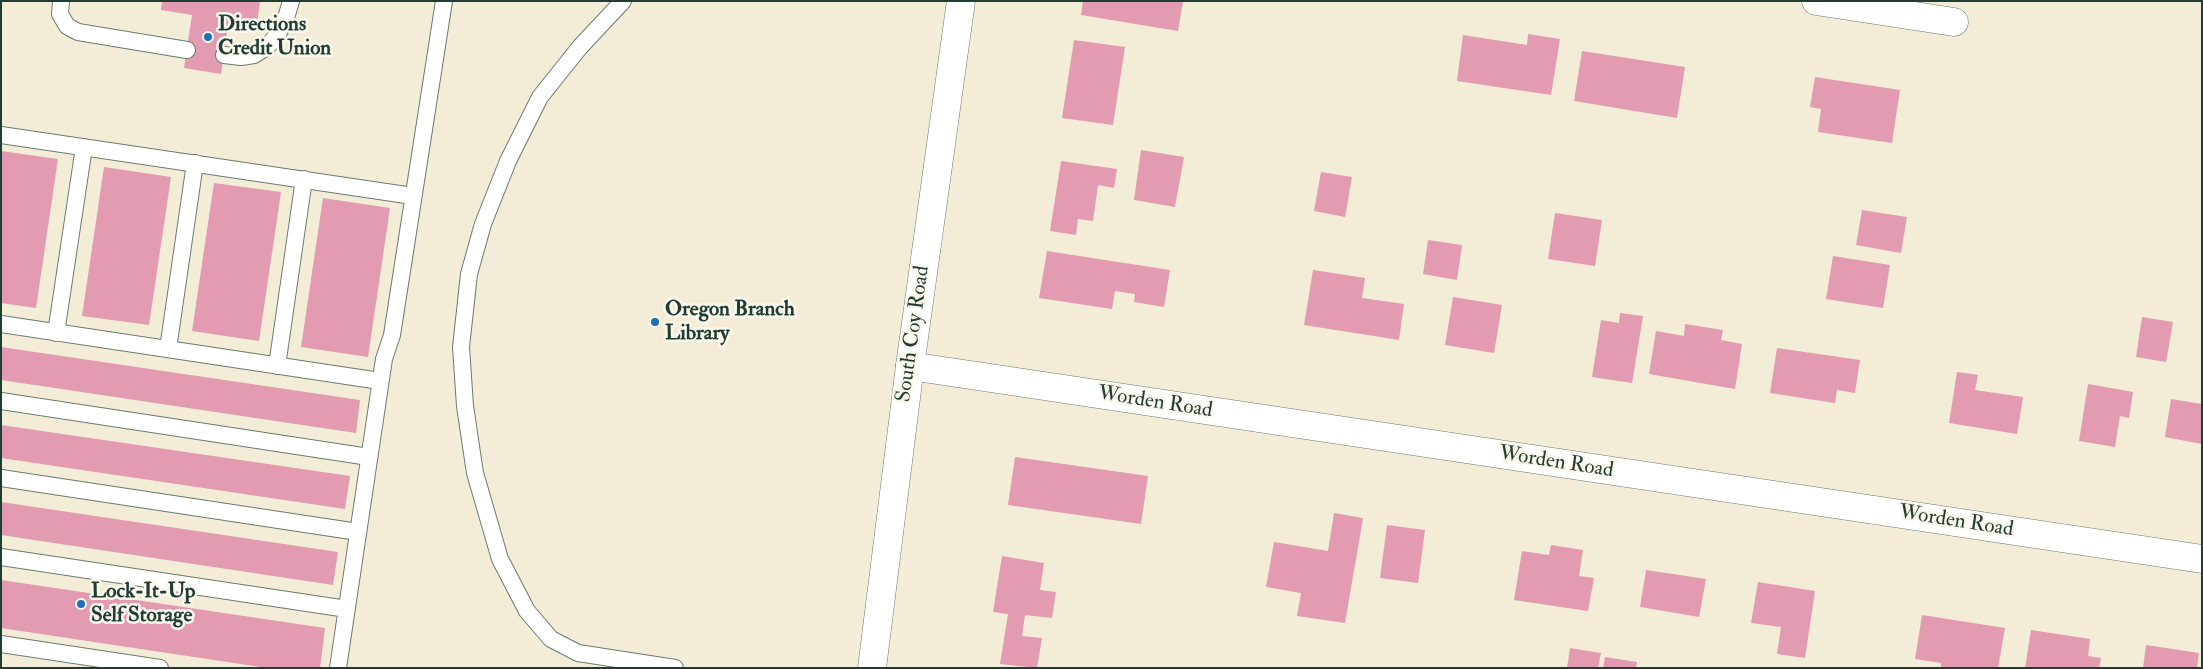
<!DOCTYPE html>
<style>
body{margin:0}
#map{position:relative;width:2203px;height:669px;overflow:hidden;background:#f3edd8;font-family:"IM FELL Double Pica",serif}
canvas{display:block}
.frame{position:absolute;inset:0;border:2px solid #1f3d34;pointer-events:none}
</style>
<div id="map">
<canvas width="2203" height="669"></canvas>
<div class="frame"></div>
</div>
<script>
const context = document.querySelector('canvas').getContext('2d');
context.lineJoin = 'round';
function fillPath(path, color) { context.fillStyle = color; context.fill(path, 'evenodd'); }
const toPath = rows => new Path2D(rows.map(r => 'M' + r).join(''));
function strokePath(path, color, width, dash) { context.strokeStyle = color; context.lineWidth = width; context.lineCap = dash ? 'butt' : 'round'; context.setLineDash(dash || []); context.stroke(path); }
function write(font, color, halo, rows, align = 'center') {
  context.font = font + ' "IM FELL Double Pica",serif'; context.lineWidth = 5; context.setLineDash([]); context.textBaseline = 'middle'; context.strokeStyle = halo; context.fillStyle = color; for (const [text, x, y, turn = 0] of rows) {
    context.save(); context.translate(x, y); context.rotate((+turn || 0) * Math.PI / 180); context.textAlign = isNaN(turn) ? turn : align; if (halo) context.strokeText(text, 0, 0); context.fillText(text, 0, 0); context.restore();
  }
}
const building = toPath([
 [162,1,260,1,257,24,229,19,221,74,184,68,192,15,161,10],
 [1083,1,1183,1,1178,31,1081,15],
 [1528,34,1560,39,1551,95,1457,81,1463,35,1527,45],
 [1074,40,1125,47,1113,125,1062,118],
 [1582,51,1685,67,1677,118,1574,101],
 [1815,77,1900,90,1892,143,1818,132,1821,109,1810,107],
 [1141,150,1184,157,1175,207,1134,200],
 [1,151,58,159,36,308,1,303],
 [1061,161,1117,169,1114,188,1098,185,1093,221,1078,219,1076,235,1050,231],
 [104,167,171,177,149,325,82,316],
 [1321,172,1352,177,1345,217,1314,211],
 [214,183,281,192,259,341,192,331],
 [323,198,390,208,368,357,301,347],
 [1862,210,1907,217,1901,253,1856,245],
 [1555,213,1602,220,1595,266,1548,259],
 [1428,240,1462,245,1457,280,1423,274],
 [1047,251,1170,270,1164,307,1134,302,1135,294,1115,291,1112,309,1039,298],
 [1833,256,1890,265,1883,308,1826,299],
 [1313,270,1365,278,1362,298,1404,304,1399,340,1304,325],
 [1453,297,1502,305,1494,353,1445,345],
 [1620,313,1643,316,1632,383,1592,377,1601,320,1619,323],
 [2142,317,2173,322,2166,362,2136,357],
 [1685,324,1723,330,1721,340,1742,344,1735,389,1649,374,1656,331,1684,336],
 [1,347,360,400,356,433,1,380],
 [1777,348,1860,360,1855,393,1837,390,1835,403,1770,393],
 [1957,372,1978,375,1975,390,2023,397,2017,434,1949,423],
 [2088,384,2133,392,2129,418,2120,416,2115,447,2079,441],
 [2171,399,2202,404,2202,444,2165,437],
 [1,425,350,476,345,509,1,458],
 [1015,457,1148,476,1141,524,1008,505],
 [1,502,338,552,333,585,1,535],
 [1334,513,1363,518,1345,623,1297,616,1301,593,1266,587,1274,542,1328,551],
 [1387,525,1425,530,1418,583,1380,578],
 [1551,545,1583,550,1579,576,1594,578,1588,611,1514,600,1522,551,1549,555],
 [1002,556,1044,563,1040,590,1056,592,1052,618,1025,615,1022,636,1042,638,1037,668,1000,664,1008,614,993,612],
 [1646,570,1706,579,1699,617,1640,607],
 [1,580,325,628,320,668,267,668,1,628],
 [1758,582,1815,591,1805,658,1777,654,1781,627,1751,623],
 [1922,615,2005,628,1998,668,1941,668,1941,663,1915,659],
 [2031,630,2090,639,2088,656,2101,658,2099,668,2025,668],
 [2146,645,2199,653,2197,668,2143,668],
 [1570,648,1601,653,1598,668,1567,668],
 [1605,657,1637,662,1636,668,1603,668]
]);
const service = toPath([
 [61,1,60,14,67,26,78,32,187,50],
 [623,1,580,47,540,97,508,161,483,224,469,274,461,347,465,406,475,473,500,559,527,611,551,639,578,653,675,668],
 [224,55,241,57,254,55,267,47,278,34,286,18,291,1],
 [1,135,413,196],
 [1,324,380,381],
 [56,333,84,147],
 [168,349,195,163],
 [277,366,304,179],
 [1,401,369,457],
 [1,478,358,532],
 [1,557,347,609],
 [1,644,160,668],
 [338,668,384,359,392,335,444,1]
]);
const minor = toPath([
 [1816,1,1954,22],
 [910,366,2202,559]
]);
const tertiary = toPath([
 [872,668,910,366,961,1]
]);
const markers = [
 [208,37,5,"#1f6fb2"],
 [655,322,5,"#1f6fb2"],
 [81,604,5,"#1f6fb2"]
];
const poiNames = [
 ["Directions",218,25],
 ["Credit Union",218,49],
 ["Oregon Branch",665,310],
 ["Library",665,334],
 ["Lock-It-Up",91,592],
 ["Self Storage",91,616]
];
const streetNames = [
 ["South Coy Road",914,334,-82],
 ["Worden Road",1155,403,9],
 ["Worden Road",1556,463,9],
 ["Worden Road",1956,522,9]
];
fillPath(building, '#e39bb2');
strokePath(service, '#697b6d', 18);
strokePath(minor, '#697b6d', 29);
strokePath(tertiary, '#697b6d', 29);
strokePath(service, '#fff', 16);
strokePath(minor, '#fff', 28);
strokePath(tertiary, '#fff', 28);
for (const [x, y, r, color] of markers) { const dot = new Path2D(); dot.arc(x, y, r, 0, 2 * Math.PI); context.fillStyle = color; context.fill(dot); strokePath(dot, '#fbf7ec', 2); }
write('bold 21px', '#1f3d34', '#fbf7ec', poiNames, 'left');
write('21px', '#1f3d34', '#fbf7ec', streetNames);
</script>
